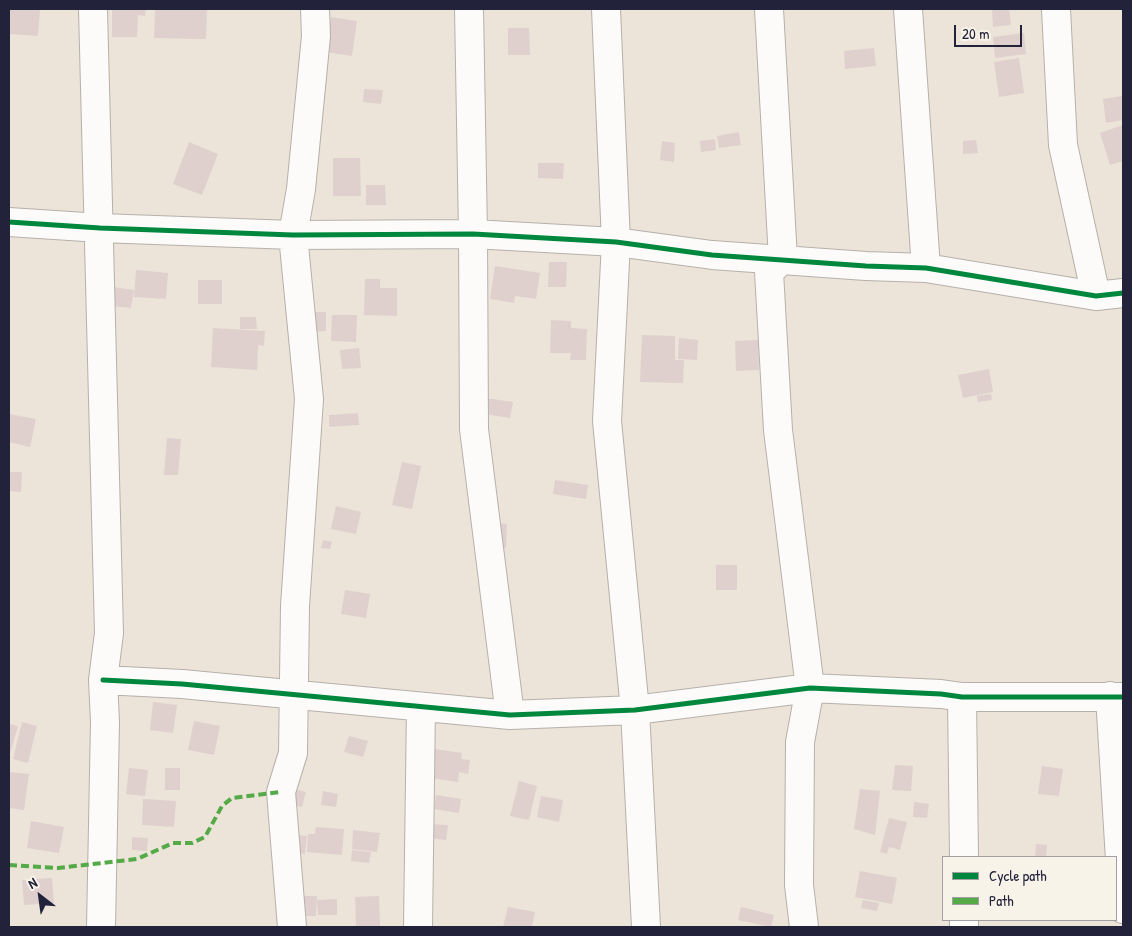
<!DOCTYPE html>
<style>
body{margin:0}
#map{position:relative;width:1132px;height:936px;overflow:hidden;background:#ece4d8;font-family:"Patrick Hand",sans-serif}
canvas{display:block}
.frame{position:absolute;inset:0;border:10px solid #22223b;pointer-events:none}
.legend{position:absolute;left:942px;top:856px;width:175px;height:65px;box-sizing:border-box;background:#f7f3e8;border:1px solid #a29fa3;margin:0;padding:6px 9px;list-style:none;font-size:15px;color:#22223b}
.legend li{display:flex;align-items:center;gap:10px;height:25px}
.legend b{width:25px;border:1px solid #a29fa3}
.north{position:absolute;left:15px;top:871px;width:50px;height:50px;-webkit-text-stroke:4px #f7f3e8;paint-order:stroke;rotate:330deg;font-size:14px;font-weight:700;line-height:20px;text-align:center;color:#22223b}
.north::after{content:'';display:block;margin:auto;width:18px;height:22px;background:#22223b;clip-path:polygon(50% 0,100% 100%,50% 72%,0 100%)}
.scale{position:absolute;left:954px;top:25px;width:68px;height:22px;box-sizing:border-box;border:2px solid #22223b;border-top:0;padding-left:6px;font-size:15px;line-height:18px;white-space:nowrap;color:#22223b;-webkit-text-stroke:4px #f7f3e8;paint-order:stroke}
</style>
<div id="map">
<canvas width="1132" height="936"></canvas>
<div class="frame"></div>
<ul class="legend">
<li><b style="height:6px;background:#00873e"></b>Cycle path</li>
<li><b style="height:6px;background:#53aa46"></b>Path</li>
</ul>
<div class="north">N</div>
<div class="scale">20 m</div>
</div>
<script>
const context = document.querySelector('canvas').getContext('2d');
context.lineJoin = 'round';
function fillPath(path, color) { context.fillStyle = color; context.fill(path, 'evenodd'); }
const toPath = rows => new Path2D(rows.map(r => 'M' + r).join(''));
function strokePath(path, color, width, dash) { context.strokeStyle = color; context.lineWidth = width; context.lineCap = dash ? 'butt' : 'round'; context.setLineDash(dash || []); context.stroke(path); }
const building = toPath([
 [9,9,40,9,38,36,9,34],
 [112,9,146,9,145,16,138,15,137,37,112,37],
 [155,9,207,9,206,39,154,38],
 [992,9,1009,9,1011,25,993,27],
 [331,17,357,21,352,56,325,52],
 [508,28,529,28,530,55,508,55],
 [1024,33,1026,54,995,58,993,37],
 [874,48,876,66,845,69,844,51],
 [1019,58,1024,93,999,97,994,62],
 [364,89,383,90,381,104,363,102],
 [1122,96,1123,120,1106,123,1103,99],
 [1123,125,1123,161,1110,165,1100,133],
 [739,132,741,145,719,148,717,136],
 [715,139,716,150,701,152,700,141],
 [976,140,978,153,963,154,963,141],
 [662,141,675,143,674,162,660,160],
 [189,142,218,154,202,195,173,184],
 [333,158,360,158,361,196,333,196],
 [538,163,564,163,563,179,538,178],
 [366,185,385,185,386,205,366,205],
 [549,262,567,262,566,287,548,287],
 [495,266,540,273,536,299,515,296,514,303,490,299],
 [136,270,168,273,166,299,134,297],
 [365,279,380,279,380,288,397,288,397,316,364,315],
 [198,280,222,280,222,304,198,304],
 [113,287,134,290,131,308,111,306],
 [309,312,326,312,326,331,309,332],
 [332,315,357,315,356,342,331,341],
 [240,317,256,317,257,329,240,329],
 [551,320,571,321,571,328,587,329,586,360,570,360,571,353,550,353],
 [213,328,265,331,264,346,258,345,257,370,211,367],
 [642,335,675,336,675,360,684,360,683,383,640,382],
 [679,338,698,340,697,360,678,359],
 [758,340,759,370,736,371,735,341],
 [359,348,361,368,342,369,340,350],
 [989,369,993,392,963,398,958,375],
 [991,394,992,400,978,402,977,396],
 [486,398,513,402,510,418,484,414],
 [358,413,359,425,329,427,329,415],
 [9,414,36,419,30,447,9,442],
 [167,438,181,439,178,475,164,475],
 [402,462,421,466,412,509,392,505],
 [10,472,22,472,21,492,9,491],
 [555,480,588,485,586,499,553,494],
 [336,506,361,512,356,534,331,529],
 [489,523,507,524,506,548,488,547],
 [323,540,332,542,330,549,321,548],
 [716,565,737,565,737,590,716,590],
 [345,590,370,594,366,618,341,614],
 [153,702,177,705,173,733,150,730],
 [194,721,220,726,214,755,188,750],
 [22,722,37,726,28,763,13,759],
 [9,724,18,726,9,757],
 [349,736,368,741,363,757,344,752],
 [420,747,462,753,461,759,470,760,468,774,459,772,458,782,424,777],
 [895,765,913,766,911,791,892,790],
 [1042,766,1063,769,1059,796,1038,794],
 [129,768,148,770,145,796,126,794],
 [165,768,180,768,180,790,165,790],
 [9,772,29,774,24,810,9,808],
 [519,781,537,786,529,820,510,816],
 [293,789,306,792,302,807,289,804],
 [860,789,880,791,875,835,854,829],
 [323,791,338,794,336,807,321,805],
 [436,795,461,799,459,813,434,809],
 [541,796,563,800,559,822,537,817],
 [143,799,176,801,174,827,142,825],
 [914,802,929,804,927,818,913,817],
 [889,818,907,822,900,850,889,847,887,854,880,852],
 [31,821,64,827,59,853,27,848],
 [430,824,448,825,446,840,428,838],
 [316,827,344,829,342,855,307,852,308,834,315,834],
 [353,830,380,833,377,852,352,849],
 [290,834,307,836,305,854,288,851],
 [132,837,148,838,147,851,132,850],
 [1036,844,1047,845,1046,857,1035,857],
 [352,850,371,852,369,863,351,861],
 [860,871,897,878,892,904,855,897],
 [52,878,54,903,24,905,22,880],
 [293,896,317,896,316,916,292,916],
 [379,896,380,927,356,927,355,897],
 [337,899,337,915,318,915,317,900],
 [863,900,879,903,877,911,861,908],
 [508,907,535,912,532,927,503,927],
 [741,907,774,915,771,927,738,920]
]);
const minor = toPath([
 [93,9,109,633,103,680,105,722,101,927],
 [469,9,473,234,474,429,510,715],
 [606,9,616,242,607,421,635,710,646,927],
 [769,9,783,259,769,272,778,430,810,688,800,742,799,885,804,927],
 [908,9,926,268],
 [1056,9,1063,145,1096,296],
 [9,222,100,228,293,235,473,234,616,242,712,255,866,266,926,268,1096,296,1123,293],
 [103,680,182,684,510,715,635,710,810,688,941,694,962,697,1123,697],
 [1110,696,1123,909],
 [962,697,964,857],
 [964,920,964,927],
 [292,927,281,792,293,753,295,606,309,399,293,235,301,189,316,36,315,9],
 [418,927,421,707]
]);
const quiet = toPath([
 [9,865,58,868,137,859,173,843,192,843,205,837,222,806,232,798,281,792]
]);
const cycleway = toPath([
 [9,222,100,228,293,235,473,234,616,242,712,255,866,266,926,268,1096,296,1123,293],
 [103,680,182,684,510,715,635,710,810,688,941,694,962,697,1123,697]
]);
fillPath(building, '#dfd0ce');
strokePath(minor, '#b6b0ab', 30);
strokePath(minor, '#fcfbf9', 28);
strokePath(quiet, '#53aa46', 4, [8, 4]);
strokePath(cycleway, '#00873e', 5);
</script>
